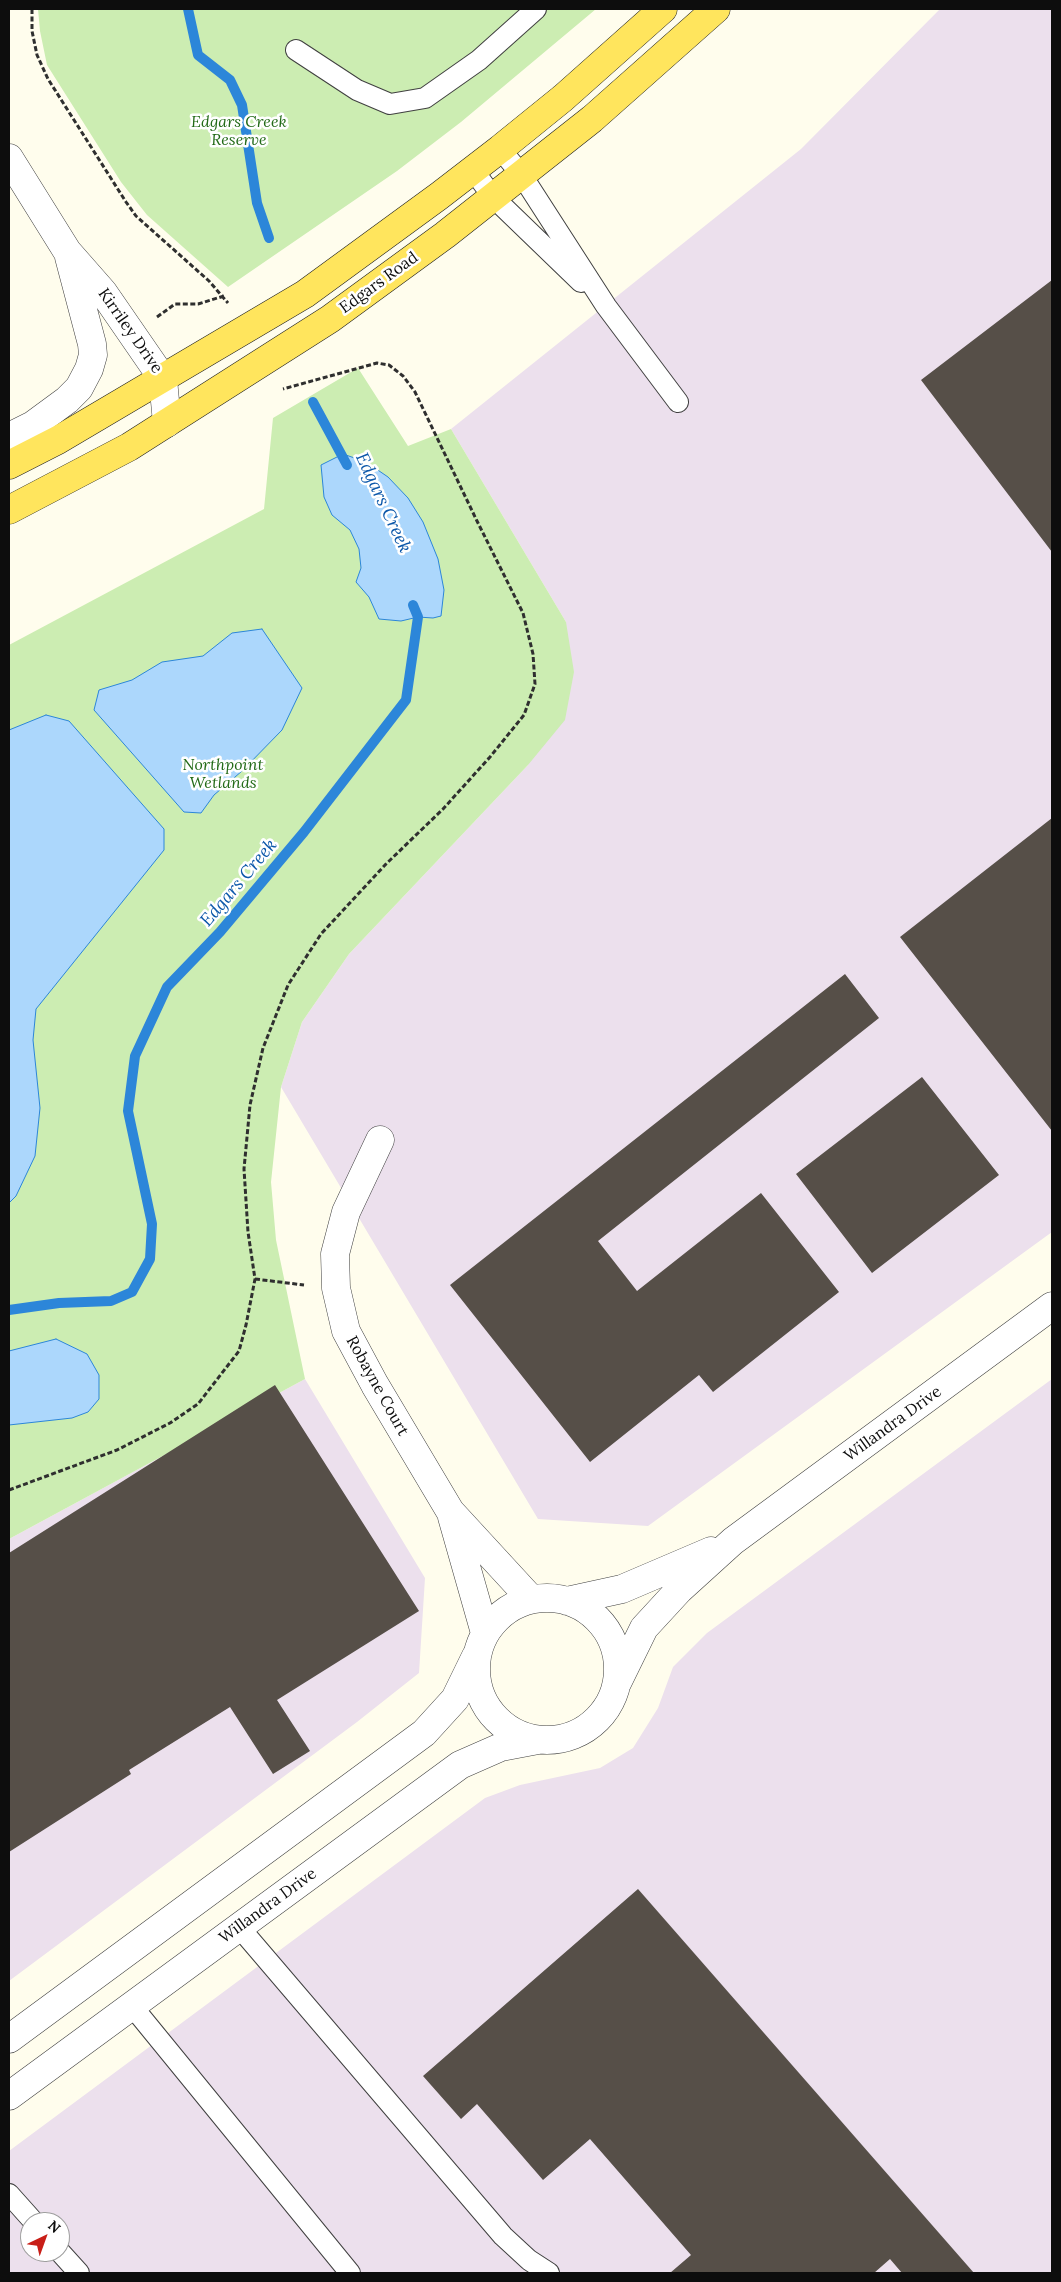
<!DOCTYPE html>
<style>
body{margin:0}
#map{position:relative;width:1061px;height:2282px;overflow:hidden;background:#fffded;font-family:Lora,serif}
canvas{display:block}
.frame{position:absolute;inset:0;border:10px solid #0d0d0d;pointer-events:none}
.north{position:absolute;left:20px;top:2212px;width:50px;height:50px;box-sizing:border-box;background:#fff;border:1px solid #9e9e9e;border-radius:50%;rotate:42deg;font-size:14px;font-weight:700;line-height:20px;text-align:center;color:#0d0d0d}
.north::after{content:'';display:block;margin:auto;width:18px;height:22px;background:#c91f18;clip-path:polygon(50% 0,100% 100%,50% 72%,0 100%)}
</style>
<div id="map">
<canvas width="1061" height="2282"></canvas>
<div class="frame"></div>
<div class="north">N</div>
</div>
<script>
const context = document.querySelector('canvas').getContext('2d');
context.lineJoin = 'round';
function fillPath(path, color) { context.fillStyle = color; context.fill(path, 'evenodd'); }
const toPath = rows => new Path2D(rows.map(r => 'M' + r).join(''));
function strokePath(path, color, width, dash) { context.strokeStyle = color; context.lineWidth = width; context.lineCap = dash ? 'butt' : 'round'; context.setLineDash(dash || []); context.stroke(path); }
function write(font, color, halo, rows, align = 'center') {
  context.font = font + ' Lora,serif'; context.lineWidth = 5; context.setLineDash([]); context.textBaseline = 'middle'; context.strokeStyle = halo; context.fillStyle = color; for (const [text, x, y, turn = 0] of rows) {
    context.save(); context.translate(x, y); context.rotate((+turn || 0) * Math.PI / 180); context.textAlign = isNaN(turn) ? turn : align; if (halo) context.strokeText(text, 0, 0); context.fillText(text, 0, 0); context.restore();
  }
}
const industrial = toPath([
 [940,9,1052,9,1052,1232,648,1526,538,1519,281,1087,302,1022,349,954,528,765,566,622,451,429,801,149],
 [305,1379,425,1578,419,1673,357,1722,9,1981,9,1539],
 [1052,1379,1052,2273,9,2273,9,2151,485,1798,520,1785,600,1768,633,1748,658,1708,673,1667,707,1633],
 [30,2222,60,2222,60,2252,30,2252]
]);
const green = toPath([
 [38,9,596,9,461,122,397,171,228,287,147,215,121,182,47,65,40,31],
 [358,368,408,446,451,429,566,622,574,672,565,720,528,765,349,954,302,1022,281,1087,271,1182,276,1240,305,1379,9,1539,9,645,264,509,273,418]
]);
const water = toPath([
 [343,454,366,462,388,477,408,498,423,522,438,559,444,590,441,616,433,618,418,617,401,621,379,619,369,597,356,582,361,568,359,549,350,530,332,515,324,497,321,465,343,454],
 [262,629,302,688,282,730,242,771,214,795,201,813,184,812,94,710,99,690,132,680,162,662,203,656,232,633,262,629],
 [46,715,69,721,164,829,164,850,36,1009,33,1040,40,1108,35,1156,16,1196,9,1203,9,730,46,715],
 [56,1339,87,1354,99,1375,99,1399,88,1412,72,1418,9,1425,9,1351,56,1339]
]);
const stream = toPath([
 [188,9,198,55,230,80,242,105,257,203,269,238],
 [313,402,347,465],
 [9,1310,59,1303,111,1301,132,1292,150,1259,152,1224,128,1111,135,1056,167,987,220,932,304,832,406,700,418,617,413,605]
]);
const building = toPath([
 [1052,280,1052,552,921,380],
 [1052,818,1052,1131,900,937],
 [845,974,879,1018,598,1241,637,1291,761,1193,839,1292,713,1392,699,1375,590,1462,450,1285],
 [922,1077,999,1175,872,1273,796,1174],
 [275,1385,419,1611,277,1700,310,1751,273,1774,230,1707,129,1770,131,1774,9,1852,9,1553],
 [638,1889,974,2273,902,2273,890,2259,874,2273,670,2273,691,2255,590,2139,543,2180,477,2104,461,2119,423,2076]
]);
const path = toPath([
 [32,9,32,31,37,55,48,79,126,202,136,216,209,281,228,303],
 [157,317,175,304,198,304,224,296],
 [255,1279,304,1285],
 [9,1490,117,1450,170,1423,198,1404,239,1351,246,1325,255,1279,248,1232,244,1169,250,1105,263,1048,288,985,321,934,386,864,443,809,490,757,524,715,535,684,533,654,523,613,477,521,415,392,403,376,389,365,377,363,283,389]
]);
const lane = toPath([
 [296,50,357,90,390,104,425,98,479,60,536,9],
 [500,149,521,174,606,306,678,402],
 [473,170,493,197,581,282],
 [239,1927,503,2236,529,2260,549,2273],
 [132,2006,350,2273],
 [9,2194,34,2222],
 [60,2252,79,2273]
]);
const street = toPath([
 [9,158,67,251,103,292,163,379,167,423],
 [9,437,33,425,67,400,79,388,89,369,93,355,92,344,69,257],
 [380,1140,346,1212,335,1254,336,1288,346,1331,375,1385,450,1511,531,1599],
 [452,1517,485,1633],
 '476 1669a71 71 0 1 1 142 0a71 71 0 1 1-142 0Z',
 [567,1601,622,1589,711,1551],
 [617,1683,644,1628,679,1590,733,1541,1052,1306],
 [9,2039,424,1733,455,1699,476,1656],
 [9,2096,460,1765,501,1747,538,1740]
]);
const primary = toPath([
 [9,465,58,440,305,294,439,196,500,149,563,98,663,9],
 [9,510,129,447,330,319,445,235,592,119,716,9]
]);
const parkNames = [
 ["Edgars Creek",239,122],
 ["Reserve",239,140],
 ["Northpoint",223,765],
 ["Wetlands",223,783]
];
const streetNames = [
 ["Edgars Road",379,283,-36],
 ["Kirriley Drive",130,331,55],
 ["Robayne Court",377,1386,61],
 ["Willandra Drive",893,1424,-36],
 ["Willandra Drive",268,1906,-36]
];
const waterNames = [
 ["Edgars Creek",383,503,65],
 ["Edgars Creek",239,883,-50]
];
fillPath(industrial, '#ece0ed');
fillPath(green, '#ccedb2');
fillPath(water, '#acd7fc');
strokePath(water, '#2c86d9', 1);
strokePath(stream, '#2c86d9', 10);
fillPath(building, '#564f48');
strokePath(lane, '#404040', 22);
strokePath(street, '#404040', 29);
strokePath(primary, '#1e1e1e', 29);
strokePath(path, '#2f2f2f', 3, [5, 2.5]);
strokePath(lane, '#fff', 20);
strokePath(street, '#fff', 28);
strokePath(primary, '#ffe55d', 28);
write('italic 16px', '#226a17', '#fff', parkNames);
write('16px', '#0d0d0d', '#fff', streetNames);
write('italic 18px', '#0b57a9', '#fff', waterNames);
</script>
